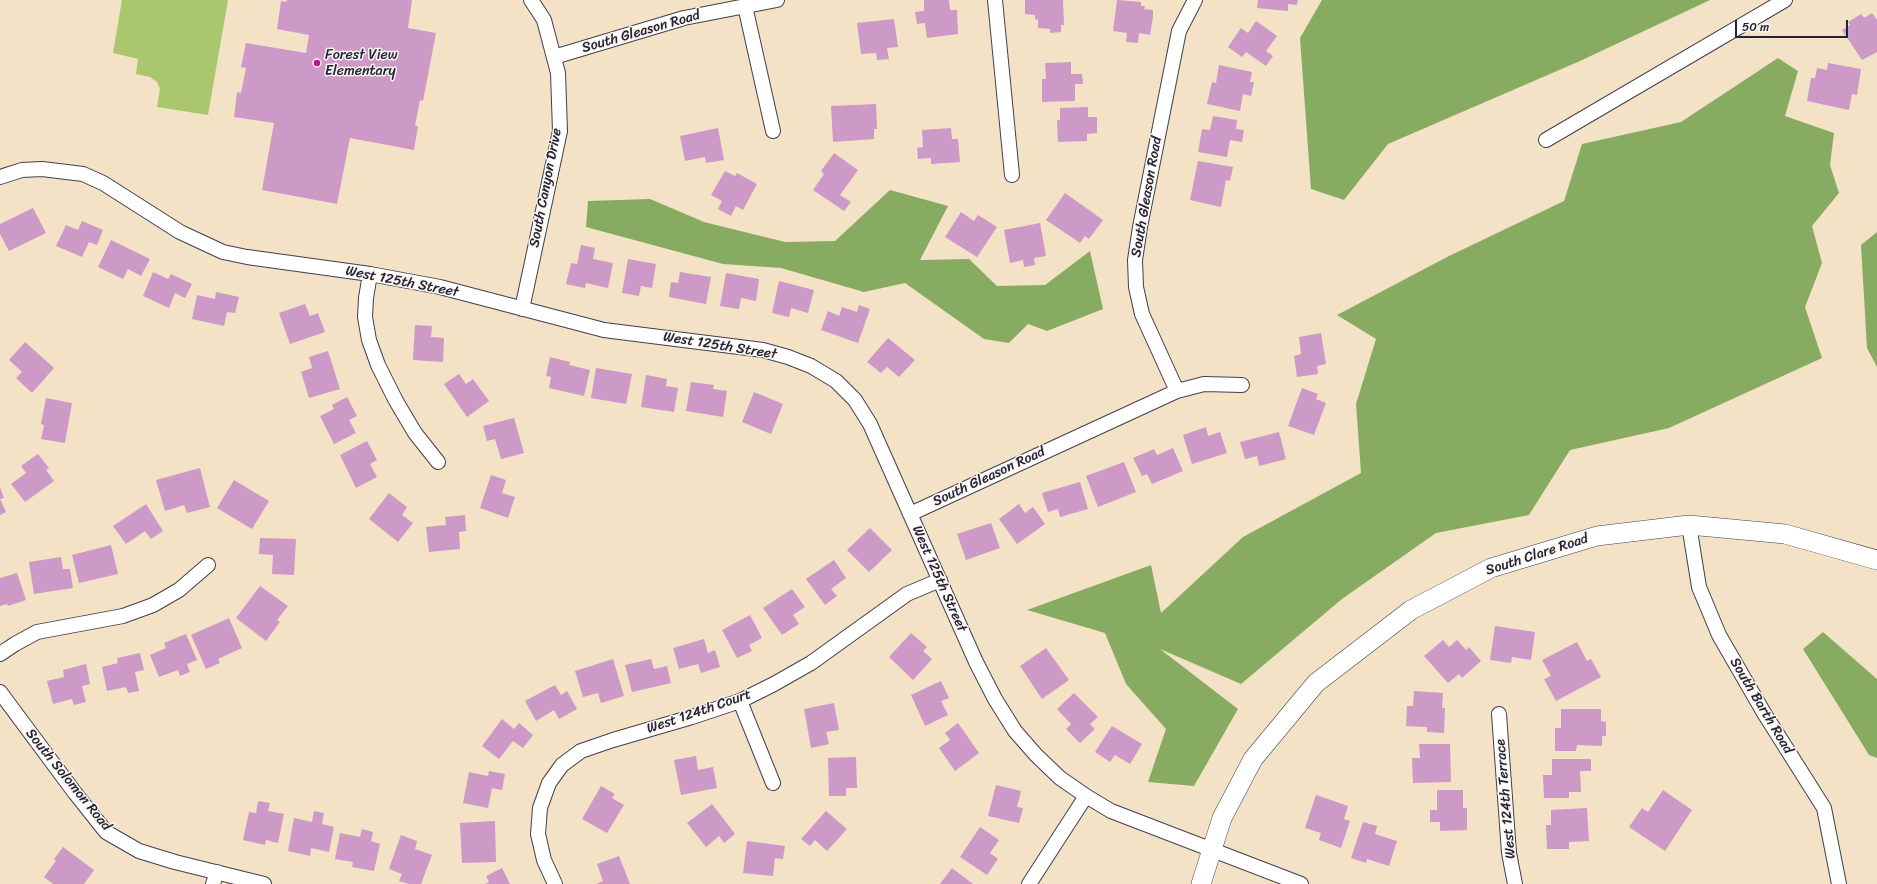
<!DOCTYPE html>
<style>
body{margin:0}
#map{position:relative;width:1877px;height:884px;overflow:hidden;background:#f3e2c6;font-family:Sriracha,sans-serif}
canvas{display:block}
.scale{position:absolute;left:1735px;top:20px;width:113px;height:18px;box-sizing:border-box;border:2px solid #22223b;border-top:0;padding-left:5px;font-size:12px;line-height:14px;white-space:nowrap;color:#22223b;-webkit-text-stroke:3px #fbf7ec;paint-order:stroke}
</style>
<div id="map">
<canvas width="1877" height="884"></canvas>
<div class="scale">50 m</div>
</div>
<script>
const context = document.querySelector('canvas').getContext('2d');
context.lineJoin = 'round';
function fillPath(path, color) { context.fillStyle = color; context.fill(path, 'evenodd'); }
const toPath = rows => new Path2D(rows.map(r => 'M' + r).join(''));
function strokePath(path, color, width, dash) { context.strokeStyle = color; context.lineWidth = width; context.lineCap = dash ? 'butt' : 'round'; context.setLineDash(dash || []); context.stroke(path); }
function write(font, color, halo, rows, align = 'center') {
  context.font = font + ' Sriracha,sans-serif'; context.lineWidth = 3; context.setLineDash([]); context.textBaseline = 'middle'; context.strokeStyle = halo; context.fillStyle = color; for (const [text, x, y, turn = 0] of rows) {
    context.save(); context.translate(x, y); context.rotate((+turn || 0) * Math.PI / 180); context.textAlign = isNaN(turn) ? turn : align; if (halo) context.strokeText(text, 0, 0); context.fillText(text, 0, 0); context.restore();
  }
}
const green = toPath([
 [122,0,228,0,208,115,157,107,160,89,157,82,150,77,136,74,138,59,113,53]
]);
const forest = toPath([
 [1322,0,1710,0,1580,61,1388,144,1344,200,1311,189,1300,38],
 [1778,58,1798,71,1785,116,1834,133,1830,165,1839,193,1812,226,1822,263,1805,307,1822,358,1669,428,1570,450,1529,515,1436,533,1342,599,1241,684,1160,649,1238,709,1194,786,1148,782,1166,729,1126,684,1105,633,1027,610,1151,565,1161,613,1243,537,1361,473,1356,404,1376,339,1337,315,1447,257,1564,201,1582,144,1681,122],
 [890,190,948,206,920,260,969,259,997,286,1045,285,1090,251,1103,309,1047,331,1028,324,1009,343,984,339,905,283,864,292,781,268,723,264,586,227,588,201,650,199,704,222,785,242,835,241],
 [1877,232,1877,367,1867,348,1861,245],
 [1823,632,1877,679,1877,758,1869,755,1803,649]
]);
const building = toPath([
 [287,0,412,0,408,28,436,33,423,101,420,100,415,126,418,126,414,150,350,138,337,204,262,190,274,123,234,117,237,92,241,93,246,68,241,67,246,43,306,53,309,35,277,29,281,1,286,2],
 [924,0,949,0,950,10,957,10,958,34,927,38,925,23,917,24,915,12,924,11],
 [1025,0,1063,0,1064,25,1061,25,1061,32,1050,33,1050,29,1038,28,1038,20,1035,19,1035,15,1025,14],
 [1117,0,1141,2,1141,6,1145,6,1144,9,1153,10,1153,17,1150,35,1139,33,1138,43,1126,42,1127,33,1113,31],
 [1258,0,1298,0,1297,5,1288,4,1288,11,1257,8],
 [1872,13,1877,20,1877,52,1862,60,1842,30,1850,25,1848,22,1861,14,1864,18],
 [894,19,898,47,887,48,889,59,877,60,876,53,861,54,857,23],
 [1256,21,1277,36,1266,51,1273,56,1266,66,1246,52,1242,57,1228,47,1241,28,1248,33],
 [1071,62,1071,74,1082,74,1083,84,1075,84,1075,101,1042,102,1042,79,1046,79,1045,63],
 [1828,63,1861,69,1857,95,1852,94,1849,110,1807,101,1811,78,1815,78,1817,68,1827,70],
 [1219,65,1252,72,1250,82,1254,82,1251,96,1243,94,1240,111,1207,104,1212,82,1216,83],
 [876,104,877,129,874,129,874,139,833,142,831,106],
 [1088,107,1088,117,1097,117,1097,133,1087,134,1087,141,1058,142,1057,120,1060,120,1060,108],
 [1213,116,1237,120,1236,129,1244,130,1242,142,1230,140,1227,157,1198,152,1202,129,1210,130],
 [718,128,724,160,706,163,705,157,685,161,680,136],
 [951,128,952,139,958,139,960,162,931,164,931,158,918,159,917,148,923,147,922,130],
 [834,153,858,170,840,195,851,202,844,211,813,190,824,174,821,171],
 [1198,161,1233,167,1230,181,1226,180,1221,207,1190,200],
 [725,171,735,176,737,173,757,184,743,210,736,206,731,216,718,209,722,201,711,195],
 [1065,193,1103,220,1089,239,1085,236,1080,243,1046,220],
 [33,208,46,233,9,251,0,234,0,224],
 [961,212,974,221,978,215,997,227,977,257,945,237],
 [82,221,103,230,97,245,89,242,82,257,56,246,66,225,78,230],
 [1040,223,1046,256,1034,258,1035,265,1024,267,1023,260,1010,263,1004,230],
 [111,240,150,259,141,276,128,269,123,279,98,267],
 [581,245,595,248,593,259,613,263,608,288,586,283,585,288,566,284,571,263,577,264],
 [628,259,656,264,652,288,641,286,639,296,622,293],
 [153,272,168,279,171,274,192,284,185,298,175,293,169,308,143,296],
 [680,272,711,277,706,304,669,297,671,282,678,283],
 [726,273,759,279,756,301,741,298,739,309,720,306],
 [779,281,814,290,808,313,791,308,789,317,772,313],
 [216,292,239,297,235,313,227,312,224,326,192,319,197,295,215,299],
 [305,304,310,316,318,313,325,332,290,344,279,313],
 [859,305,870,309,858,343,821,330,828,311,839,316,842,307,857,312],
 [415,325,432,326,431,337,444,338,443,362,413,360],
 [1321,333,1326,364,1317,366,1318,374,1297,377,1294,356,1301,354,1299,337],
 [888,338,915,360,899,377,887,367,881,373,867,362],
 [25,342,54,368,32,393,16,378,22,372,9,360],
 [328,351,340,389,309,398,301,372,312,368,309,357],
 [550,357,570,362,569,365,590,370,584,396,549,388,551,377,546,376],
 [596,368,632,374,626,404,591,398],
 [459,374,466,384,473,379,489,401,467,417,444,384],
 [646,375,667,379,666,386,678,388,674,412,641,407],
 [691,382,714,385,713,389,727,391,723,417,686,411],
 [1302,388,1318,394,1316,399,1326,403,1314,435,1288,426],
 [754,392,783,404,771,434,742,422],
 [347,397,357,416,349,420,356,433,334,444,320,416,334,409,332,405],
 [46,398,72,403,65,443,41,439,44,425,41,424],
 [514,418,524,453,501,459,495,439,487,441,483,426],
 [1206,427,1208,436,1220,432,1227,453,1192,464,1183,435],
 [1279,432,1286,459,1259,466,1257,456,1245,459,1240,442],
 [367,441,377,460,370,464,377,477,356,488,340,455],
 [1173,448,1183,471,1152,484,1147,474,1142,476,1133,458,1154,449,1157,455],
 [38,454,49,468,46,470,54,481,25,502,11,484,26,473,21,466],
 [1124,462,1136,492,1098,507,1086,476],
 [200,468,210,507,187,513,184,505,165,511,156,480],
 [491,475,506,480,502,493,515,497,508,518,480,508],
 [234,480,269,501,252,529,217,508],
 [1080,482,1088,509,1060,517,1058,509,1048,512,1042,493],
 [0,487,4,498,0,499,6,512,0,515],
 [389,493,407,507,402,515,413,523,398,542,369,519],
 [146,504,163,531,151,539,145,531,126,544,113,526],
 [1019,504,1025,513,1033,507,1045,524,1017,544,999,519],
 [465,515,466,531,459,532,460,549,429,552,426,527,446,525,445,517],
 [991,523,1000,548,966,560,957,534],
 [870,528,892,550,869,572,847,550],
 [260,538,296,539,294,575,272,574,273,555,259,554],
 [111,545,118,574,79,583,72,555],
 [61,557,63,569,70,569,73,588,34,594,29,562],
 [834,560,846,578,831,589,837,596,825,605,806,579],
 [17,573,26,600,8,606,7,604,0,606,0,578],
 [260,586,288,606,277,620,280,622,266,641,236,618],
 [792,589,805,607,793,615,799,624,782,635,763,608],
 [750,615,762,638,749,645,752,651,737,658,722,630],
 [229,618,242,648,218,659,220,663,206,669,191,635],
 [1495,626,1535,632,1531,660,1512,657,1511,663,1490,660],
 [911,633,927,647,923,651,932,659,913,680,889,657],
 [186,634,197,660,187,664,190,672,180,676,178,670,159,677,150,655,166,648,164,643],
 [704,639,708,653,715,650,720,667,701,673,698,664,679,669,673,648],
 [1443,640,1449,647,1457,640,1466,650,1469,647,1481,661,1462,678,1459,674,1448,683,1424,656],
 [1577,642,1587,661,1591,659,1601,677,1556,701,1544,679,1551,676,1542,660],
 [1046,648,1069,680,1042,699,1020,666],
 [140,653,144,670,135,672,139,691,128,693,126,687,107,691,102,667,118,663,117,658],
 [613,659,624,696,601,703,598,693,583,697,575,671],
 [651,659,654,669,667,666,671,683,632,692,625,665],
 [86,664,90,684,82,686,86,702,74,705,72,699,53,704,47,681,64,677,63,670],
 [941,681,949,698,941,701,948,715,925,726,911,695],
 [555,685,561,695,567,691,577,709,559,719,554,710,536,721,525,701],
 [1414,691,1443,693,1442,708,1445,708,1444,733,1427,732,1427,727,1406,726,1407,706,1413,706],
 [1074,693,1098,717,1090,724,1095,729,1080,743,1066,729,1071,724,1057,709],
 [834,703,839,730,826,732,829,744,811,748,804,709],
 [1561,709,1601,709,1601,721,1606,722,1606,736,1602,736,1602,746,1577,745,1576,751,1555,751,1555,728,1561,728],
 [502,719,514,729,519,723,533,735,523,748,513,741,499,759,482,746],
 [958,723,979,753,955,771,939,748,950,740,945,733],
 [1112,726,1142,744,1130,764,1115,755,1110,762,1095,752],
 [1419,744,1450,744,1451,782,1413,783,1412,758,1420,758],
 [696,756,698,770,713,767,717,788,681,795,674,760],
 [856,757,857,788,846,788,846,796,829,796,828,758],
 [1552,759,1591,759,1591,771,1580,771,1581,792,1569,792,1569,798,1544,798,1543,775,1552,775],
 [489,771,505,774,502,790,492,788,488,808,463,803,469,772,488,776],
 [996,785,1021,791,1017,807,1023,808,1019,823,988,816],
 [601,786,615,794,612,798,624,805,607,833,582,819],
 [1437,790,1463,790,1463,808,1467,808,1467,830,1440,831,1440,822,1430,822,1430,810,1437,810],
 [1663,790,1692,810,1665,851,1629,827,1642,808,1648,812],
 [1316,795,1348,806,1344,819,1350,821,1341,848,1319,840,1321,833,1305,828],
 [258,801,270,803,268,811,284,814,278,843,266,840,265,845,243,840,249,812,256,813],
 [712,804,735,834,724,843,719,836,706,847,687,823],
 [1587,808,1589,841,1569,842,1569,849,1547,849,1546,825,1551,825,1551,810],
 [314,811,324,813,322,824,334,827,329,852,311,848,310,856,288,851,294,818,312,822],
 [826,811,847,829,827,851,815,840,810,846,801,839],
 [495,821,496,862,462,863,460,823],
 [1363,822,1377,826,1375,834,1397,841,1389,866,1367,859,1366,863,1351,858],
 [980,827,999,840,990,853,998,859,987,875,960,857],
 [362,829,373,832,371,841,380,844,374,871,352,867,353,862,335,859,340,833,360,837],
 [401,835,417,841,415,849,432,855,421,884,409,884,399,881,402,874,389,869],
 [747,841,785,846,783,859,775,858,773,876,743,873],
 [63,847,94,870,84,884,53,884,44,877,56,861,54,859],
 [619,856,630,884,596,884,603,881,597,864],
 [502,868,510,884,485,884,489,882,486,876],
 [952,868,973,884,940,884]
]);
const street = toPath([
 [995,0,1012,175],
 [745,6,773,131],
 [554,57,684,18,777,0],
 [1546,140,1785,0],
 [0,177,22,170,42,169,83,174,103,183,180,232,223,252,247,257,370,274,440,287,604,330,763,350,788,357,811,366,836,381,855,400,870,424,976,662,995,699,1015,731,1036,755,1060,778,1086,796,1111,811,1301,884],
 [370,274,366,298,365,317,369,340,378,365,396,401,415,433,438,462],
 [522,309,560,131,558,73,544,20,531,0],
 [1177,391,1142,314,1136,287,1135,260,1140,227,1179,31,1195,0],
 [910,514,1177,391,1204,384,1242,385],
 [1689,525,1699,587,1719,635,1764,713,1824,808,1839,884],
 [0,654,15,644,37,632,123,616,153,605,179,590,208,565],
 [0,692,75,793,106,832,139,851,175,862,264,884],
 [740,701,773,783],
 [1499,714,1509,853,1515,884],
 [213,884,217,872],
 [555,884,544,860,538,834,540,808,549,783,562,765,581,751,613,740,692,717,740,701,774,684,811,663,907,594,940,580],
 [1029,884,1086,796]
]);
const secondary = toPath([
 [1201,884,1222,818,1253,759,1316,683,1411,610,1491,568,1597,536,1689,525,1785,534,1877,560]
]);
const markers = [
 [317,63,4,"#b5179e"]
];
const streetNames = [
 ["South Gleason Road",641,32,-16],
 ["South Canyon Drive",546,188,-79],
 ["South Gleason Road",1147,197,-80],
 ["West 125th Street",402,282,11],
 ["West 125th Street",720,346,9],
 ["South Gleason Road",989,477,-25],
 ["South Clare Road",1537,555,-18],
 ["West 125th Street",939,579,66],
 ["South Barth Road",1761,706,59],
 ["West 124th Court",699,712,-19],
 ["South Solomon Road",68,780,51],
 ["West 124th Terrace",1506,799,-95]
];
const poiNames = [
 ["Forest View",325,55],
 ["Elementary",325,71]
];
fillPath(green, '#aac76e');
fillPath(forest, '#87ac61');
fillPath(building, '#cd99c7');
strokePath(street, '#413f50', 16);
strokePath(secondary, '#413f50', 20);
strokePath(street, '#fff', 14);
strokePath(secondary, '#fff', 19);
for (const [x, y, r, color] of markers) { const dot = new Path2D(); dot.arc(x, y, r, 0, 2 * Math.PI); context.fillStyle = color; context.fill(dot); strokePath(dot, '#fbf7ec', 1.5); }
write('14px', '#22223b', '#fbf7ec', streetNames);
write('14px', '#22223b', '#fbf7ec', poiNames, 'left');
</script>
